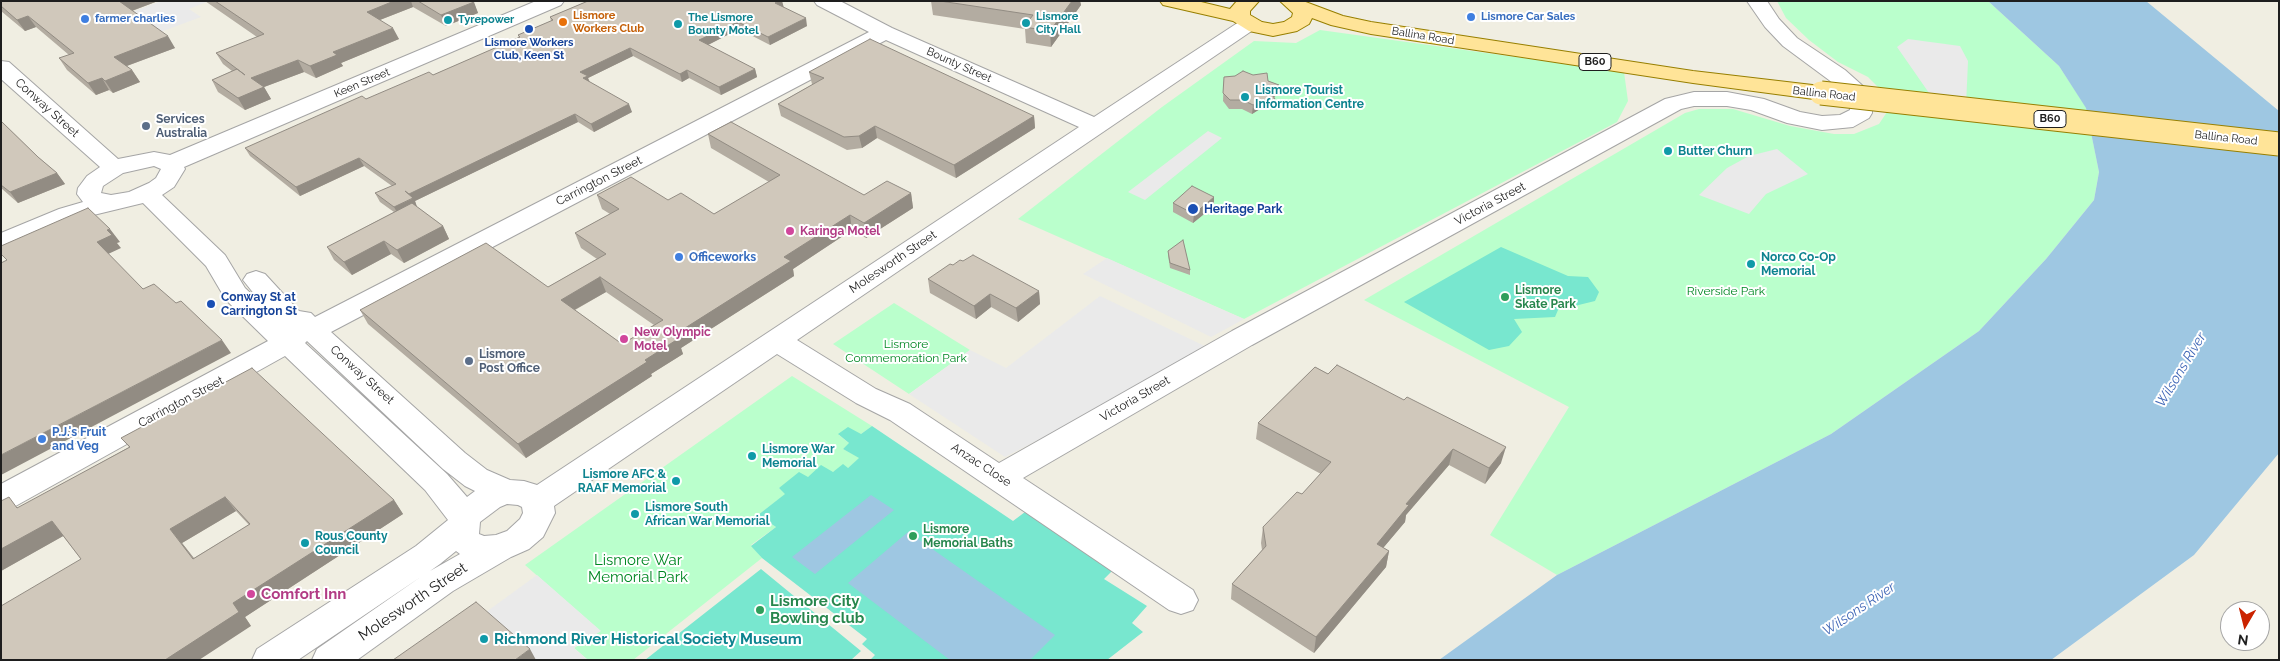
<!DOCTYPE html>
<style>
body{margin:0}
#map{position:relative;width:2280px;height:661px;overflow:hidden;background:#f0eee2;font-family:Raleway,sans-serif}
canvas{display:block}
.frame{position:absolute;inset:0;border:2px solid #1e1e1e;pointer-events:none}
.north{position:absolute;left:2220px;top:601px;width:50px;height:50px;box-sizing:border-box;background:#fff;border:1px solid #a5a5a5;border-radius:50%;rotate:188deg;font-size:14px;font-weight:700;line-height:20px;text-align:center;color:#1e1e1e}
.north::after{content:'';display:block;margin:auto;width:18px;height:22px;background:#cb2300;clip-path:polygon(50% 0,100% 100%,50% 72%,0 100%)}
</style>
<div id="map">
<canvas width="2280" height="661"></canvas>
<div class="frame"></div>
<div class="north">N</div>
</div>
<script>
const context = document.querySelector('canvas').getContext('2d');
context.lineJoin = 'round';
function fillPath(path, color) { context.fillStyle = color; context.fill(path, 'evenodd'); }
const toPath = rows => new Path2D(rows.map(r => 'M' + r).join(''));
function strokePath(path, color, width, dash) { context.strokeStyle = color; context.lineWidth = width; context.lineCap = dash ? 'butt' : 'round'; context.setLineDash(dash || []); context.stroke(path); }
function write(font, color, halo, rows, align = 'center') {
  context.font = font + ' Raleway,sans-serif'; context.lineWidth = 4; context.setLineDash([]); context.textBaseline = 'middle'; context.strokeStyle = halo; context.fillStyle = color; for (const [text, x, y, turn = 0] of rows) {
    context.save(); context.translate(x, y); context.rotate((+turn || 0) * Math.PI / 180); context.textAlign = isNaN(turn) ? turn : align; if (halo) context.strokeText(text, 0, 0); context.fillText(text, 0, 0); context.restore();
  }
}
const park = toPath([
 [1777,1,1988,1,2059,66,2086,107,2099,172,2094,200,2046,259,1979,331,1831,434,1557,575,1490,535,1569,407,1364,300,1685,113,1699,109,1733,109,1790,126,1834,134,1854,134,1879,124,1887,112,1879,88,1868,77,1838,62,1809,40,1786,18],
 [1320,30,1624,72,1628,101,1617,122,1244,319,1018,219,1162,107,1254,41,1296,43],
 [894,303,970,350,909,394,833,344],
 [792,376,872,426,861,434,839,435,850,444,843,449,860,458,847,469,808,477,779,488,786,494,758,515,776,527,751,545,762,558,633,660,588,660,574,648,600,631,525,565]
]);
const pitch = toPath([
 [1501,247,1568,276,1588,277,1599,292,1595,301,1558,310,1555,317,1514,319,1522,332,1509,346,1489,350,1404,302],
 [872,426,1013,521,1025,512,1114,569,1104,579,1147,606,1132,623,1143,632,1107,660,870,660,875,655,862,644,867,639,762,558,751,546,776,527,758,515,785,494,779,488,799,472,808,477,821,465,833,472,843,464,848,468,859,458,843,449,849,443,838,434,848,427,861,434],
 [761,569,861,651,851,660,645,660]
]);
const parking = toPath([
 [161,1,209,1,189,9,201,17,155,34,127,14],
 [1908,39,1960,46,1968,61,1966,106,1936,103,1897,47],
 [1208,131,1222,138,1145,200,1128,192],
 [1777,149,1808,174,1766,194,1749,214,1699,195,1727,168,1749,156],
 [1107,258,1173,288,1244,319,1211,337,1083,274],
 [1100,296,1213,350,1005,457,909,394,970,350,1006,368],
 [537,575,601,631,574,648,588,660,533,660,482,615]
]);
const water = toPath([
 [1988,1,2146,1,2279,111,2279,453,2194,555,2051,660,1439,660,1557,575,1831,434,1979,331,2046,259,2094,200,2099,172,2086,108,2059,66],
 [871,495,894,510,815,574,792,557],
 [908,532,1055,635,1030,660,950,660,848,583]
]);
const minor = toPath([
 [536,1,564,1,561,5,184,167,185,169,174,187,162,195,225,255,245,288,263,305,243,280,247,274,256,271,265,274,299,311,311,313,315,317,869,32,817,5,814,1,840,1,892,28,1094,117,1242,20,1249,18,1256,20,1259,24,1256,28,797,340,876,389,910,404,999,463,1232,331,1665,99,1694,92,1727,92,1764,99,1800,112,1822,116,1840,115,1850,110,1850,100,1847,96,1829,80,1783,46,1765,27,1747,1,1767,1,1779,19,1797,38,1845,70,1864,87,1872,100,1872,113,1869,118,1853,127,1822,130,1787,123,1751,110,1727,106,1694,106,1681,109,1252,345,1023,478,1193,590,1198,600,1193,610,1181,614,1169,610,890,420,856,403,777,354,554,506,555,513,543,537,529,549,511,557,453,591,357,660,312,660,317,649,422,576,298,660,252,660,257,649,416,546,448,520,425,490,285,356,12,508,1,511,1,484,268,341,226,300,206,266,143,203,77,219,1,250,1,233,59,209,83,202,77,194,78,188,87,176,100,167,1,79,1,61,9,62,118,159,154,152,170,155,536,1],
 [886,40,1079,127,537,485,524,481,510,480,487,470,465,453,331,332,886,40],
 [154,166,161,169,156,178,149,183,129,192,111,195,101,193,103,186,123,173,154,166],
 [307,341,443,469,465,486,475,491,467,497,447,474,305,343,307,341],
 [507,504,518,505,522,507,523,513,520,519,507,531,496,535,484,536,479,534,480,522,500,507,507,504],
 [456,551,460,554,430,571,440,564,456,551]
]);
const major = toPath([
 [1160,1,1197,1,1230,9,1237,1,1259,1,1250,11,1250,15,1262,22,1273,24,1284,22,1292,17,1293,13,1280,1,1303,1,1343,16,1371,22,1693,71,1821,86,1829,88,1832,93,1829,98,1821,100,1693,83,1371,34,1331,25,1312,18,1309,24,1297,31,1273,36,1249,31,1233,21,1163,5,1160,1]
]);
const majorBridge = toPath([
 [1821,93,2279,144]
]);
const wall = toPath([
 [1,1,158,1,132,11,175,48,127,66,132,70,140,82,113,93,109,90,96,95,67,70,59,58,69,55,36,27,25,31,1,11],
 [205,1,473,1,478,13,446,26,413,7,380,20,399,39,341,63,343,66,316,78,304,72,264,87,271,99,245,110,218,92,212,80,232,71,223,64,216,53,257,37],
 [588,1,782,1,783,7,807,26,770,45,739,29,708,45,755,69,757,77,721,95,689,78,682,82,633,56,588,78,590,82,632,112,594,132,578,122,415,201,417,207,443,226,449,239,404,263,391,254,352,275,334,260,327,247,394,212,380,202,375,193,392,186,364,166,300,196,250,156,245,148,366,99,433,75,519,38,518,35,551,21,550,17],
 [931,1,1080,1,1081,5,1051,47,1026,43,1025,29,933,15],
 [809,72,1034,116,1035,128,956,178,877,138,862,148,847,150,781,116,778,104,813,84,812,84],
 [1253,75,1279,85,1278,94,1274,97,1275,99,1275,108,1260,109,1252,114,1242,109,1229,109,1223,101,1224,77],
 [1,121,38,157,57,173,65,184,18,203,1,188],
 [708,134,864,195,911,193,913,208,866,238,852,230,793,269,794,276,681,348,683,354,651,374,652,376,526,458,368,324,360,310,548,287,597,259,581,248,575,233,610,214,602,209,597,195,668,200,714,214,769,182,711,148],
 [606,292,654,325,622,344,575,310],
 [1173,203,1214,206,1193,223,1173,212],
 [1168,251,1190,270,1190,275,1170,268,1168,255],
 [928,279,1039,291,1040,304,1018,322,991,307,976,319,930,293],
 [1315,367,1501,463,1485,484,1449,465,1406,515,1405,522,1383,548,1389,551,1386,567,1314,653,1231,599,1232,584,1262,550,1261,543,1263,527,1302,494,1321,474,1256,439,1258,423],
 [121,438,394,500,403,514,245,617,251,626,81,559,63,536,1,571,1,501,19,508,129,447],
 [236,511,249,525,194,558,182,543]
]);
const shadedWall = toPath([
 [119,1,158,1,126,13],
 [394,1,411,1,413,7,372,23,367,12],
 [779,1,782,1,784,8,775,3],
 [1072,1,1080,1,1081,5,1051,47,1050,31],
 [474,2,478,13,446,26,441,15],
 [28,16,36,27,25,31,17,20],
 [806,18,807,26,770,45,768,37],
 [738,22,739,29,702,48,699,40],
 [393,28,399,39,341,63,343,66,316,78,310,66,333,52],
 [168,36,175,48,121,68,114,57],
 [630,48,633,56,588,78,590,84,586,86,580,72],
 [298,60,304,72,264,87,271,99,245,110,238,98,251,78],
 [755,69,757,77,721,95,719,87],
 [132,70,140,82,113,93,105,81],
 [687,70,689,78,682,82,680,74],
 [102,78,109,90,96,95,88,83],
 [1279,85,1278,94,1270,100,1270,92],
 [1261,100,1260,109,1252,114,1253,105],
 [629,104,632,112,594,132,591,124],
 [575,114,578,122,415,201,417,207,399,216,394,207,412,199,409,194],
 [1034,116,1035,128,956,178,954,165],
 [875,126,877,138,862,148,859,136],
 [359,158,364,166,300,196,296,187],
 [57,173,65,184,18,203,10,192],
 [911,193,913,208,866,238,864,223],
 [1214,197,1214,206,1193,223,1194,214],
 [850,215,852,230,793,269,794,276,681,348,683,354,651,374,652,376,526,458,518,444,645,360,674,335,784,257],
 [443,226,449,239,404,263,397,250],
 [110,229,120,242,117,243,121,248,106,255,97,242,107,230],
 [384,241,391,254,352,275,344,262],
 [600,277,606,292,567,314,561,300],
 [1039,291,1040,304,1018,322,1016,308],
 [990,294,991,307,976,319,974,306],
 [222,340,231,353,1,475,1,455],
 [1506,447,1501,463,1485,484,1489,468],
 [1453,449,1449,465,1406,515,1405,522,1373,560,1377,544,1406,504],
 [225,497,236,511,182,543,205,573,170,529],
 [394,500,403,514,245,617,251,626,199,660,165,660,233,603],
 [52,521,65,535,1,571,1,549],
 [1389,551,1386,567,1314,653,1316,637],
 [530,649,536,660,515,660]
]);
const building = toPath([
 [1,1,119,1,168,36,114,57,132,70,105,81,102,78,88,83,59,58,74,53,28,16,17,20,1,6,1,1],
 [215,1,394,1,367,12,393,28,333,52,337,55,310,66,298,60,251,78,264,87,238,98,212,80,237,69,245,75,216,53,264,34,215,1],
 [418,1,473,1,474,2,441,15,418,1],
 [588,1,779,1,775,3,806,18,768,37,738,22,699,40,755,69,719,87,687,70,680,74,630,48,580,72,588,76,583,78,629,104,591,124,575,114,409,194,405,191,413,198,394,207,375,193,396,184,359,158,296,187,245,148,362,96,366,99,429,72,433,75,520,37,518,35,553,20,550,17,588,1],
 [940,1,1072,1,1050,31,1024,27,1033,15,940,1],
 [870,39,1034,116,954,165,875,126,859,136,844,137,778,104,824,78,809,72,870,39],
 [1243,71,1253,75,1267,73,1268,81,1279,85,1270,92,1275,99,1261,100,1253,105,1243,100,1230,100,1223,93,1224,77,1235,76,1243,71],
 [1,121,38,157,57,173,10,192,1,185,1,121],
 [731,122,864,195,887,181,911,193,864,223,850,215,784,257,791,261,674,335,678,339,645,360,647,362,518,444,360,310,486,243,548,287,606,254,575,233,619,209,597,195,631,177,668,200,681,193,714,214,780,175,708,134,731,122],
 [600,277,663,320,622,344,561,300,600,277],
 [1192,186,1214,197,1194,214,1173,203,1192,186],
 [412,203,443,226,397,250,384,241,344,262,327,247,412,203],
 [88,208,110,229,107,230,112,235,97,242,143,289,154,284,176,303,181,301,222,340,1,455,1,263,7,260,1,254,1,246,88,208],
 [1183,240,1190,270,1170,263,1168,251,1183,240],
 [973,255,1039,291,1016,308,990,294,974,306,928,279,950,264,953,265,960,260,963,261,973,255],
 [1337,365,1404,400,1407,397,1506,447,1489,468,1453,449,1406,504,1409,505,1377,544,1389,551,1316,637,1232,584,1266,546,1263,527,1297,492,1302,494,1331,462,1258,423,1315,367,1328,374,1337,365],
 [252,368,394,500,233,603,239,612,165,660,1,660,1,606,81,559,52,521,1,549,1,501,9,497,17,508,130,447,121,438,252,368],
 [225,497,250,524,193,559,170,529,225,497],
 [476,602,530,649,515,660,393,660,476,602]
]);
const markers = [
 [1471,17,5,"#3f7fe0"],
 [85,19,5,"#3f7fe0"],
 [448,20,5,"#0f9aa8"],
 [563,22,5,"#e8710a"],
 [1026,23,5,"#0f9aa8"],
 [678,24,5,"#0f9aa8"],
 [529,29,5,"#1a4fb4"],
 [1245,97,5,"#0f9aa8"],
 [146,126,5,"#5c6f8a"],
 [1668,151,5,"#0f9aa8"],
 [1193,209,6,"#1a4fb4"],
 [790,231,5,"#d1479c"],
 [679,257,5,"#3f7fe0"],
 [1751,264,5,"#0f9aa8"],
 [1505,297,5,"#2e9e5b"],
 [211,304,5,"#1a4fb4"],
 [624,339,5,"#d1479c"],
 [469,361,5,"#5c6f8a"],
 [42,439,5,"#3f7fe0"],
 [752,456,5,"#0f9aa8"],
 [676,481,5,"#0f9aa8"],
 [635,514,5,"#0f9aa8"],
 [913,536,5,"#2e9e5b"],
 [305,543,5,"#0f9aa8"],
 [251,594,5,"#d1479c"],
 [760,610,5,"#2e9e5b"],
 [484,639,5,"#0f9aa8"]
];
const farFoodnames = [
 ["Lismore",573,16],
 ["Workers Club",573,29]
];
const farCulturenames = [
 ["Lismore",1036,17],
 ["City Hall",1036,30],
 ["The Lismore",688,18],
 ["Bounty Motel",688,31],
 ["Tyrepower",458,20]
];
const farShopnames = [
 ["Lismore Car Sales",1481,17],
 ["farmer charlies",95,19]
];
const farStreetnames = [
 ["Ballina Road",1423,36,9],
 ["Bounty Street",959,65,24],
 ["Keen Street",362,83,-23],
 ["Ballina Road",1824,94,6],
 ["Ballina Road",2226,138,6]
];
const farTransitnames = [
 ["Lismore Workers",529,43],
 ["Club, Keen St",529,56]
];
const shields = [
 [1595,62,32],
 [2050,119,32]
];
const shieldNames = [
 ["B60",1595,62],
 ["B60",2050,119]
];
const cultureNames = [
 ["Lismore Tourist",1255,90],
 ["Information Centre",1255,104],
 ["Butter Churn",1678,151],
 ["Norco Co-Op",1761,257],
 ["Memorial",1761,271],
 ["Lismore War",762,449],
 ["Memorial",762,463],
 ["Lismore AFC &",666,474,"right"],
 ["RAAF Memorial",666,488,"right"],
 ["Lismore South",645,507],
 ["African War Memorial",645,521],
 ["Rous County",315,536],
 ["Council",315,550]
];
const streetNames = [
 ["Conway Street",47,108,42],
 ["Carrington Street",599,181,-27],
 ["Victoria Street",1490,204,-28],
 ["Molesworth Street",893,262,-34],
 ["Conway Street",362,375,42],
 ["Victoria Street",1135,399,-30],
 ["Carrington Street",181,402,-28],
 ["Anzac Close",981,465,33]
];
const serviceNames = [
 ["Services",156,119],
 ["Australia",156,133],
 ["Lismore",479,354],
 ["Post Office",479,368]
];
const transitNames = [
 ["Heritage Park",1204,209],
 ["Conway St at",221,297],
 ["Carrington St",221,311]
];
const hotelNames = [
 ["Karinga Motel",800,231],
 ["New Olympic",634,332],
 ["Motel",634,346]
];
const shopNames = [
 ["Officeworks",689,257],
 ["P.J.'s Fruit",52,432],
 ["and Veg",52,446]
];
const leisureNames = [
 ["Lismore",1515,290],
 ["Skate Park",1515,304],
 ["Lismore",923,529],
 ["Memorial Baths",923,543]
];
const parkNames = [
 ["Riverside Park",1726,291],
 ["Lismore",906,344],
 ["Commemoration Park",906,358]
];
const waterNames = [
 ["Wilsons River",2181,370,-59],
 ["Wilsons River",1859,609,-34]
];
const nearParknames = [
 ["Lismore War",638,560],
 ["Memorial Park",638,577]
];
const nearHotelnames = [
 ["Comfort Inn",261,594]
];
const nearLeisurenames = [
 ["Lismore City",770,601],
 ["Bowling club",770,618]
];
const nearStreetnames = [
 ["Molesworth Street",413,602,-34]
];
const nearCulturenames = [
 ["Richmond River Historical Society Museum",494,639]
];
fillPath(park, '#baffcc');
fillPath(pitch, '#78e7cf');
fillPath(parking, '#eaeaea');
fillPath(water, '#9ec7e2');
strokePath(minor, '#a5a5a5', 2);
strokePath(major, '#977f00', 2);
fillPath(minor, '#fff');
fillPath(major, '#ffe498');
strokePath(majorBridge, '#977f00', 25, []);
strokePath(majorBridge, '#ffe498', 23);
fillPath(wall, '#b3aca1');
fillPath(shadedWall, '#928c83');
fillPath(building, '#d0c8bb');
strokePath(building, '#928c83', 1);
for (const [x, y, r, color] of markers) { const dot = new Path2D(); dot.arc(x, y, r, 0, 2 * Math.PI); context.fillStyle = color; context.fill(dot); strokePath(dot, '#fff', 2); }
write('bold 11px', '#c56008', '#fff', farFoodnames, 'left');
write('bold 11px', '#0d838f', '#fff', farCulturenames, 'left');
write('bold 11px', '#366cbe', '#fff', farShopnames, 'left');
write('11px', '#1e1e1e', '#fff', farStreetnames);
write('bold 11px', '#164399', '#fff', farTransitnames);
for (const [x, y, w] of shields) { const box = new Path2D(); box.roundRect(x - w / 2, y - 8.5, w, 17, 4); context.fillStyle = '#fff'; context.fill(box); strokePath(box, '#1e1e1e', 1); }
write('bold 11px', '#1e1e1e', null, shieldNames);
write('bold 12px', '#0d838f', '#fff', cultureNames, 'left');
write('12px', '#1e1e1e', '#fff', streetNames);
write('bold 12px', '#4e5e75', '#fff', serviceNames, 'left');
write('bold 12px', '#164399', '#fff', transitNames, 'left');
write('bold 12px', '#b23c85', '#fff', hotelNames, 'left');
write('bold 12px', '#366cbe', '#fff', shopNames, 'left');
write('bold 12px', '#27864d', '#fff', leisureNames, 'left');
write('12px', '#008723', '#fff', parkNames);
write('italic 14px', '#4067b7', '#fff', waterNames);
write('15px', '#008723', '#fff', nearParknames);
write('bold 15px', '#b23c85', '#fff', nearHotelnames, 'left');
write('bold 15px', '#27864d', '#fff', nearLeisurenames, 'left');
write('15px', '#1e1e1e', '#fff', nearStreetnames);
write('bold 15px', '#0d838f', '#fff', nearCulturenames, 'left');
</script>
